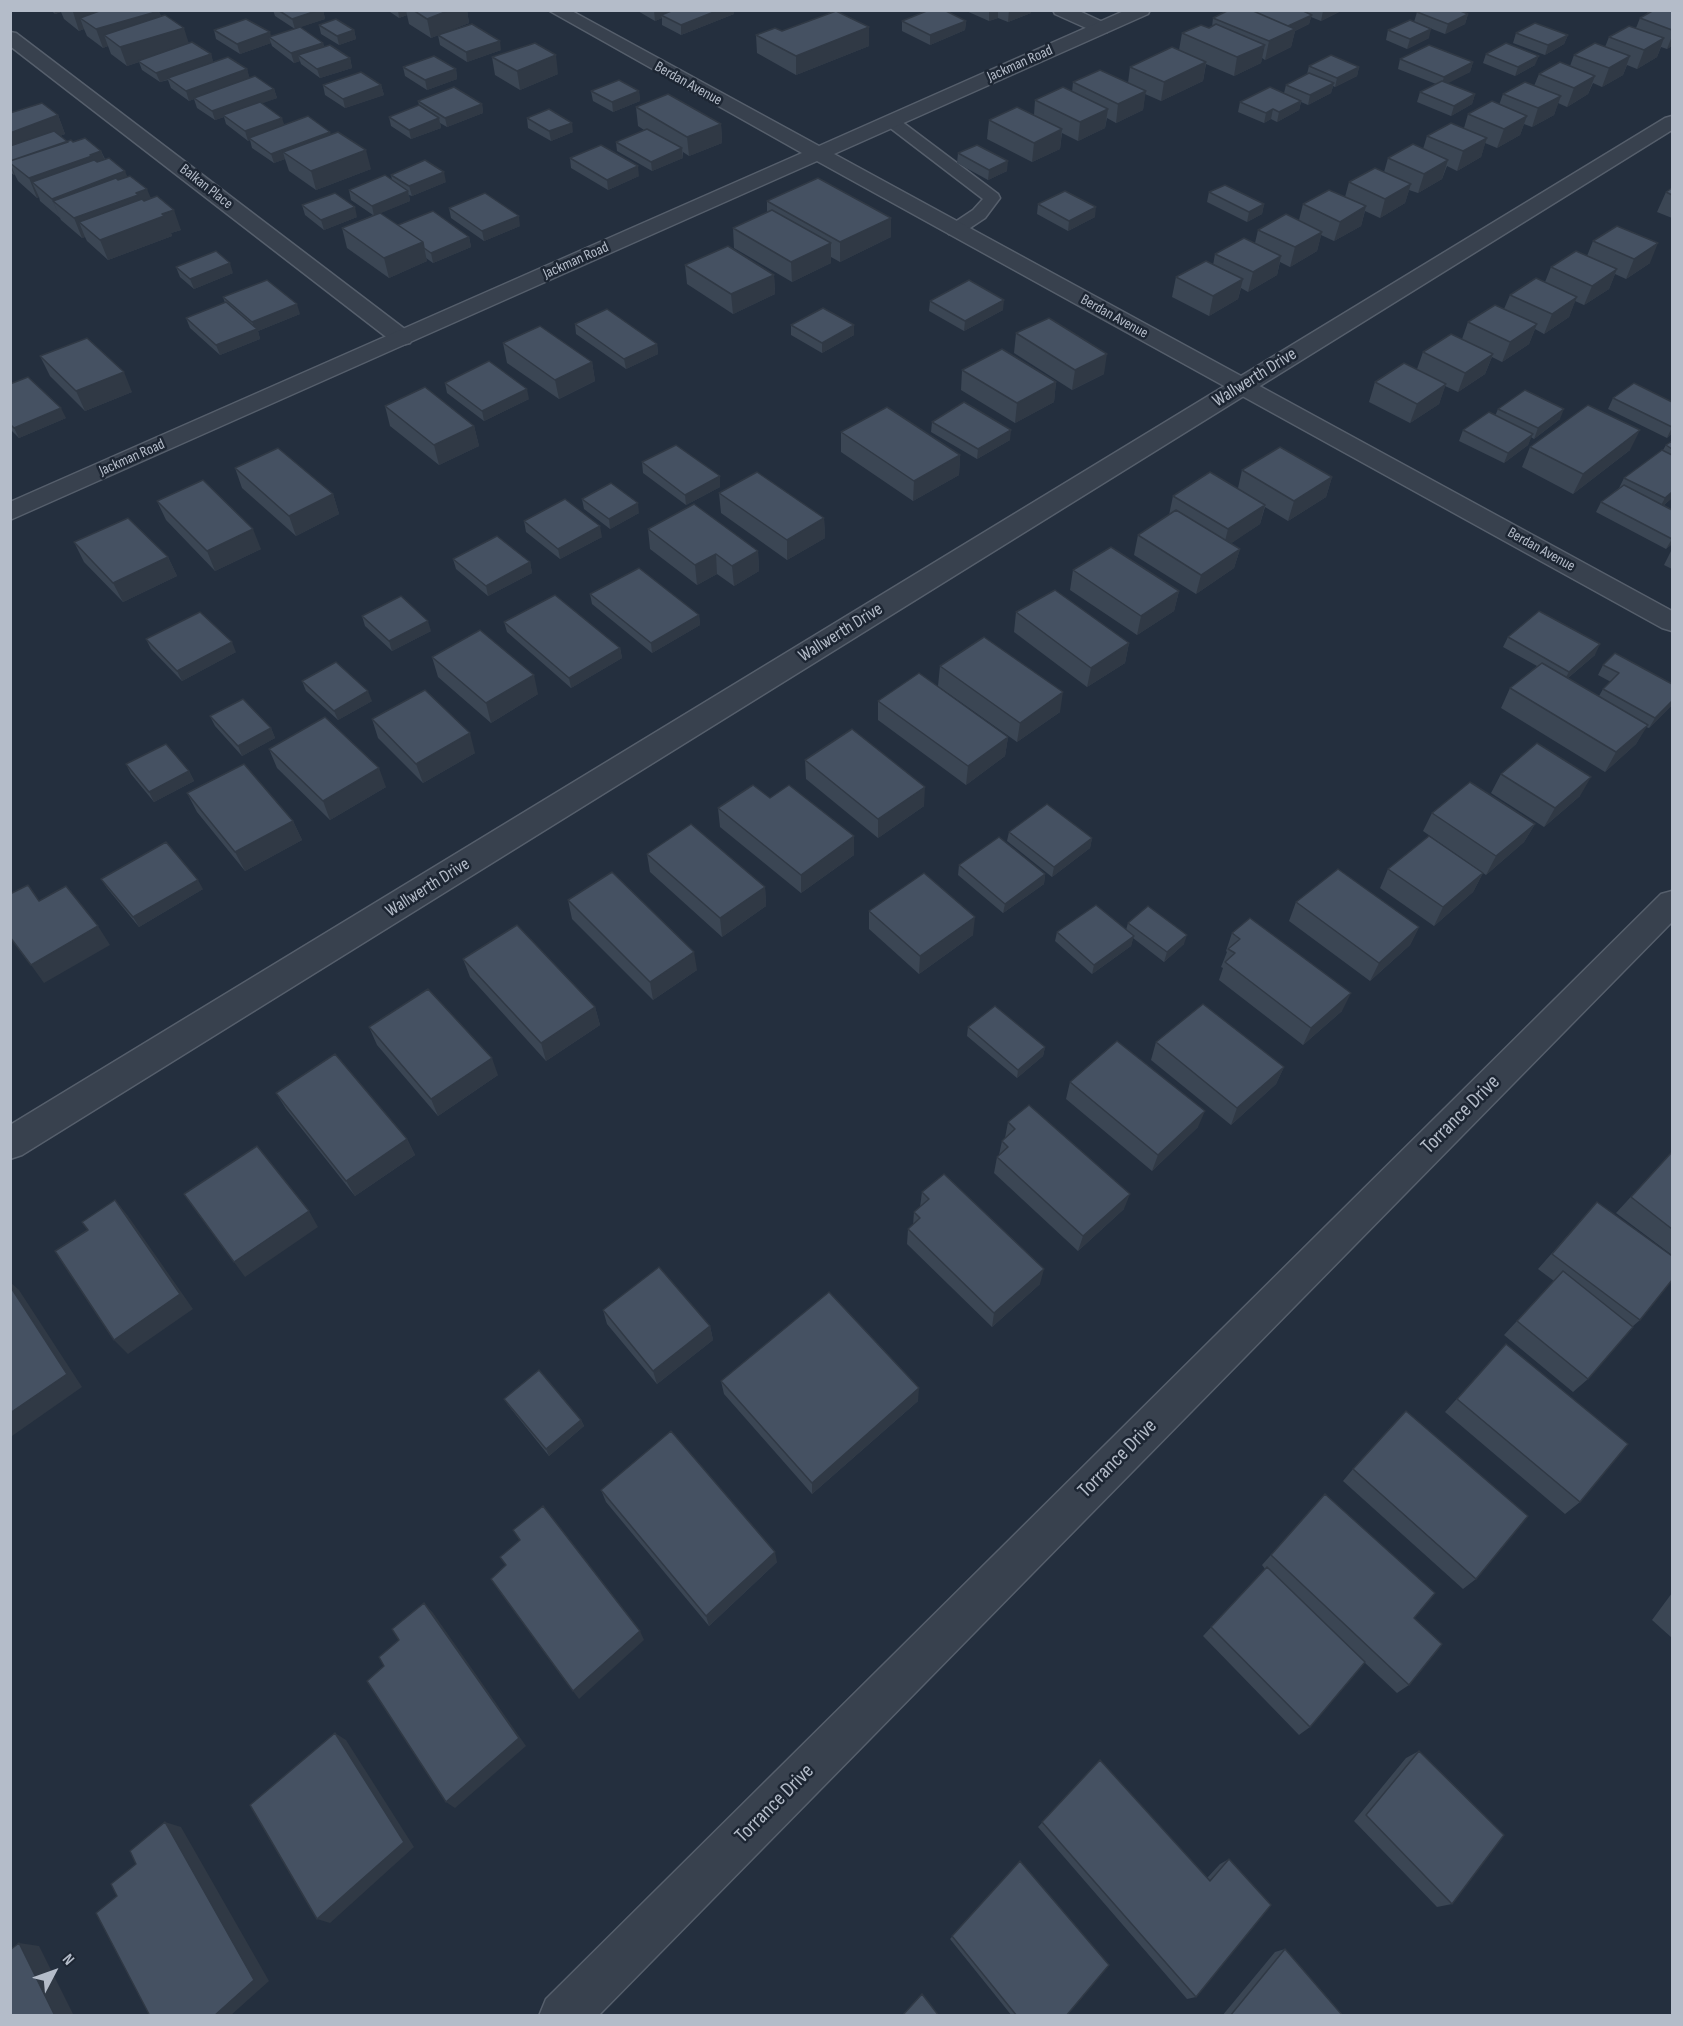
<!DOCTYPE html>
<style>
body{margin:0}
#map{position:relative;width:1683px;height:2026px;overflow:hidden;background:#242f3e;font-family:"Sofia Sans Condensed",sans-serif}
canvas{display:block}
.frame{position:absolute;inset:0;border:12px solid #b4bcc9;pointer-events:none}
.north{position:absolute;left:24px;top:1942px;width:60px;height:60px;-webkit-text-stroke:4px #1d2633;paint-order:stroke;rotate:49deg;font-size:16px;font-weight:700;line-height:24px;text-align:center;color:#b4bcc9}
.north::after{content:'';display:block;margin:auto;width:21px;height:27px;background:#b4bcc9;clip-path:polygon(50% 0,100% 100%,50% 72%,0 100%)}
</style>
<div id="map">
<canvas width="1683" height="2026"></canvas>
<div class="frame"></div>
<div class="north">N</div>
</div>
<script>
const context = document.querySelector('canvas').getContext('2d');
context.lineJoin = 'round';
const toPath = rows => new Path2D(rows.map(r => 'M' + r).join(''));
function strokePath(path, color, width, dash) { context.strokeStyle = color; context.lineWidth = width; context.lineCap = dash ? 'butt' : 'round'; context.setLineDash(dash || []); context.stroke(path); }
function fillPath(path, color) { context.fillStyle = color; context.fill(path, 'evenodd'); }
function write(font, color, halo, rows, align = 'center') {
  context.font = font + ' "Sofia Sans Condensed",sans-serif'; context.lineWidth = 5; context.setLineDash([]); context.textBaseline = 'middle'; context.strokeStyle = halo; context.fillStyle = color; for (const [text, x, y, turn = 0] of rows) {
    context.save(); context.translate(x, y); context.rotate((+turn || 0) * Math.PI / 180); context.textAlign = isNaN(turn) ? turn : align; if (halo) context.strokeText(text, 0, 0); context.fillText(text, 0, 0); context.restore();
  }
}
const service = toPath([
 [891,116,897,118,998,194,1000,198,985,218,961,234,949,234,946,230,949,226,973,210,983,199,885,124,883,121,891,116]
]);
const minor = toPath([
 [1053,10,1077,10,1107,24,1110,28,1107,32,1095,32,1055,14,1053,10],
 [10,32,16,33,410,333,413,338,410,343,402,345,394,343,10,46,10,32],
 [1672,116,1672,130,22,1155,10,1159,10,1125,1665,118,1672,116],
 [1672,891,1672,922,598,2016,539,2016,546,1999,1661,894,1672,891]
]);
const tertiary = toPath([
 [548,10,570,10,819,146,1126,10,1150,10,1148,14,834,154,1672,611,1672,631,1662,628,817,161,10,520,10,502,802,153,548,10]
]);
const wall = toPath([
 [51,10,158,10,161,16,189,43,211,54,213,63,247,69,249,78,274,89,277,98,262,103,285,125,331,134,371,169,316,190,289,171,285,159,274,163,252,148,250,140,248,141,226,124,224,117,215,120,197,108,194,99,189,101,171,88,168,80,160,82,142,70,139,62,127,66,111,54,108,46,103,48,87,36,84,29,79,31,64,19,61,12,55,14],
 [273,10,323,10,325,19,300,27,323,43,324,47,350,58,352,68,320,78,301,64,300,61,294,63,272,46,271,43,240,54,216,39,214,30,271,36,295,29,275,16],
 [387,10,467,10,469,23,431,38,409,24,407,15,399,18],
 [636,10,733,10,734,14,681,35,662,25,662,18,655,21],
 [964,10,1031,10,1031,13,1008,22,998,18,989,21],
 [1229,10,1343,10,1321,21,1311,17,1309,24,1295,31,1291,47,1265,60,1262,58,1261,63,1234,76,1206,64,1203,81,1161,101,1145,94,1143,110,1116,123,1107,118,1105,128,1078,141,1062,133,1060,149,1032,162,987,139,989,120,1034,115,1035,100,1072,92,1073,82,1128,83,1130,67,1179,50,1182,33,1212,27,1213,18],
 [1642,10,1672,10,1672,46,1667,49,1661,47,1657,57,1637,69,1627,65,1623,75,1602,87,1593,83,1588,94,1567,107,1558,103,1554,115,1532,127,1524,124,1520,135,1497,148,1485,143,1481,157,1457,171,1447,166,1442,179,1418,193,1409,190,1405,203,1380,218,1365,211,1361,226,1334,241,1321,235,1317,251,1290,267,1280,262,1277,275,1248,292,1241,288,1238,299,1209,316,1172,297,1176,277,1213,265,1215,254,1255,243,1258,230,1299,220,1303,204,1345,197,1349,182,1384,172,1388,158,1423,149,1427,136,1464,128,1468,114,1499,105,1503,94,1534,86,1539,74,1570,66,1574,55,1605,47,1609,37,1636,28,1640,18,1649,13],
 [1417,12,1468,14,1465,24,1445,34,1414,22],
 [902,21,966,21,965,30,930,45,902,31],
 [319,25,354,30,356,39,339,45,321,34],
 [1388,30,1429,38,1407,49,1386,40],
 [782,31,869,46,796,75,757,53,756,35],
 [1516,33,1568,35,1564,44,1545,55,1513,43],
 [438,35,501,50,467,62,440,45],
 [1486,54,1535,65,1515,76,1483,63],
 [492,57,558,74,520,90,495,75],
 [1400,59,1473,62,1470,72,1447,83,1475,94,1472,104,1451,116,1417,102,1420,92,1436,84,1398,69],
 [1309,66,1359,67,1357,76,1335,87,1333,86,1331,93,1308,105,1301,102,1299,110,1277,122,1271,119,1264,123,1238,112,1240,102,1284,93,1286,85,1307,74],
 [403,67,456,69,457,79,427,90,405,76],
 [323,85,381,85,384,95,345,108,325,95],
 [591,91,639,91,640,101,613,112,593,101],
 [418,101,482,104,483,113,447,127,440,123,441,128,411,139,391,126,389,117,419,105],
 [636,107,721,124,722,143,689,156,683,152,683,158,652,171,617,151,616,142,644,130,638,126],
 [10,113,58,115,65,134,60,136,68,142,73,142,101,151,105,159,128,177,151,198,181,230,171,233,172,236,108,260,87,241,85,237,82,238,61,220,60,218,40,201,39,197,37,198,18,181,15,175,14,175,10,172],
 [527,118,573,132,551,141,528,128],
 [958,153,1007,171,988,180,957,163],
 [570,158,639,176,608,190,571,168],
 [391,175,446,182,412,196,409,195,410,201,380,213,398,225,469,237,471,247,433,263,426,258,427,261,389,278,347,248,342,228,373,215,351,200,349,190,392,180],
 [1672,188,1672,218,1657,212,1666,192],
 [1209,192,1264,204,1262,214,1247,222,1207,202],
 [767,201,891,237,840,262,831,257,831,263,792,282,734,248,733,228,767,213],
 [1038,204,1095,217,1068,231,1037,214],
 [302,205,357,217,324,230,305,215],
 [449,208,520,226,484,241,451,218],
 [1593,241,1650,263,1626,279,1615,274,1609,289,1584,305,1575,301,1569,317,1544,334,1535,329,1529,344,1502,362,1492,357,1485,374,1458,392,1445,386,1439,404,1410,423,1369,402,1375,382,1417,369,1423,352,1462,339,1468,322,1504,309,1510,295,1545,282,1551,267,1587,256],
 [685,265,774,275,775,294,733,314,687,284],
 [176,267,233,273,194,289,180,277],
 [223,297,300,314,258,331,260,339,220,355,190,328,186,318,225,303],
 [930,301,1003,310,964,331,929,311],
 [575,324,657,344,658,354,626,369,576,334],
 [791,325,854,335,822,353,791,335],
 [1016,333,1104,374,1072,390,1014,353],
 [503,343,592,362,595,381,559,399,507,363],
 [40,356,132,392,85,411,50,376],
 [962,370,1056,382,1054,402,1015,423,961,390],
 [445,383,529,399,484,421,447,393],
 [10,384,66,418,19,438,10,429],
 [1613,398,1672,402,1672,433,1667,438,1608,409],
 [385,406,474,426,479,446,439,465,390,426],
 [1498,409,1560,419,1534,439,1531,437,1528,445,1504,463,1459,441,1463,430,1495,416],
 [932,422,1010,440,977,459,931,432],
 [841,432,960,455,959,475,913,501,841,452],
 [1672,441,1672,498,1664,505,1672,510,1672,544,1666,549,1596,512,1601,502,1619,488,1624,478,1663,450,1666,445],
 [1530,447,1630,450,1573,494,1522,467],
 [642,462,720,487,686,505,643,473],
 [235,468,333,494,339,514,296,536,242,488],
 [1242,470,1332,477,1326,497,1288,521,1265,507,1260,524,1231,543,1240,549,1234,568,1196,594,1134,555,1138,535,1169,515,1173,496,1238,488],
 [719,493,824,518,825,538,787,560,721,513],
 [582,499,639,513,610,529,584,509],
 [157,501,261,549,215,571,166,520],
 [524,521,602,537,560,559,526,532],
 [648,529,758,551,759,571,734,586,717,574,697,585,650,549],
 [74,542,168,557,177,576,123,602,84,562],
 [1672,549,1672,569,1664,565],
 [453,559,530,562,532,573,488,596,456,569],
 [1073,570,1179,591,1174,611,1137,635,1070,590],
 [590,594,699,615,700,625,652,653,592,604],
 [1016,612,1129,643,1125,663,1087,687,1014,632],
 [362,616,431,631,392,651,365,626],
 [504,622,620,648,622,658,571,688,507,632],
 [1508,637,1595,655,1568,678,1599,696,1603,689,1611,682,1598,675,1603,665,1672,684,1672,705,1649,728,1646,727,1636,744,1605,772,1501,708,1510,688,1537,666,1503,647],
 [146,639,236,652,182,681,151,649],
 [432,657,538,694,491,723,438,677],
 [940,666,1060,712,1017,742,938,686],
 [302,681,372,701,338,720,306,691],
 [878,701,1008,737,1005,756,966,785,878,720],
 [210,716,271,728,275,738,242,756,215,726],
 [372,719,475,753,423,783,378,738],
 [269,749,386,787,330,820,277,768],
 [805,760,924,806,878,838,806,779],
 [126,764,189,771,194,781,154,802,131,774],
 [1501,774,1580,796,1544,827,1491,793],
 [187,793,293,821,302,840,245,871,197,812],
 [770,798,854,836,854,855,801,893,720,827,718,808],
 [1432,813,1535,824,1524,842,1486,875,1423,831],
 [1009,832,1092,838,1090,848,1052,877,1007,841],
 [647,854,765,887,766,906,722,937,650,872],
 [959,865,1045,874,1044,884,1003,913,958,875],
 [1388,869,1483,873,1473,892,1434,926,1380,888],
 [101,879,203,889,139,927,107,888],
 [568,900,697,970,653,1000,572,919],
 [1296,902,1419,927,1410,945,1370,981,1289,921],
 [869,911,973,935,919,974,869,929],
 [1128,923,1184,944,1164,962,1133,938,1131,946,1092,974,1055,941,1057,932,1126,930],
 [1232,933,1342,1011,1303,1045,1219,980,1223,968,1221,967,1227,952,1226,951],
 [463,959,595,1007,600,1025,546,1061,470,977],
 [369,1027,498,1075,438,1116,377,1045],
 [968,1027,1045,1047,1043,1056,1017,1078,967,1036],
 [1156,1042,1284,1067,1276,1084,1231,1125,1151,1060],
 [1070,1082,1198,1127,1152,1171,1066,1099],
 [276,1093,407,1139,415,1155,355,1196,286,1109],
 [1008,1122,1124,1209,1078,1251,994,1173,997,1157,999,1155,1002,1141,1005,1138],
 [1672,1152,1672,1255,1616,1213],
 [922,1192,1040,1284,992,1327,907,1244,908,1229,913,1225,914,1212,920,1207],
 [1597,1202,1640,1320,1632,1327,1588,1379,1573,1392,1504,1335,1554,1281,1538,1269],
 [603,1310,710,1326,713,1340,657,1384,607,1324],
 [1506,1344,1580,1502,1565,1514,1445,1412],
 [721,1381,918,1401,812,1494,724,1394],
 [504,1399,581,1420,584,1426,549,1456,508,1405],
 [1353,1469,1476,1579,1463,1589,1343,1481],
 [601,1490,777,1562,709,1626,606,1502],
 [1325,1494,1414,1618,1409,1685,1397,1693,1364,1662,1310,1727,1299,1735,1203,1636,1265,1569,1262,1565],
 [1672,1593,1672,1638,1652,1620],
 [1419,1751,1452,1904,1437,1907,1354,1821,1406,1758],
 [1100,1760,1207,1878,1220,1864,1229,1859,1196,1997,1187,1999,1038,1827],
 [1020,1861,1066,2016,1012,2016,950,1939],
 [1285,1949,1343,2016,1222,2016,1275,1952]
]);
const shadedWall = toPath([
 [54,10,61,10,61,12,55,14],
 [79,10,141,10,80,18,84,29,79,31,73,12],
 [319,10,323,10,325,19,295,29,292,19],
 [398,10,406,10,407,15,399,18],
 [450,10,467,10,469,23,431,38,427,19],
 [654,10,685,10,661,15,662,18,655,21],
 [719,10,733,10,734,14,681,35,681,25],
 [989,10,998,10,998,18,989,21],
 [1009,10,1031,10,1031,13,1008,22],
 [1325,10,1343,10,1321,21,1323,11],
 [159,11,165,30,104,35,108,46,103,48,96,29],
 [1468,14,1465,24,1445,34,1448,24],
 [1312,15,1309,24,1295,31,1291,47,1265,60,1269,41,1285,27],
 [966,21,965,30,930,45,930,35],
 [869,27,869,46,796,75,796,56],
 [184,28,190,47,138,61,139,62,127,66,120,47],
 [1431,29,1429,38,1407,49,1410,39],
 [354,30,356,39,339,45,337,36],
 [270,32,272,39,269,37,271,43,240,54,237,44],
 [1568,35,1564,44,1545,55,1548,45],
 [1672,36,1672,46,1667,49],
 [1664,38,1657,57,1637,69,1644,50],
 [500,41,501,50,467,62,466,52],
 [323,43,325,53,298,55,300,61,294,63,291,53],
 [1265,45,1261,63,1234,76,1237,57],
 [211,54,214,64,160,82,156,73],
 [556,55,558,74,520,90,517,71],
 [1539,56,1535,65,1515,76,1518,67],
 [1630,56,1623,75,1602,87,1609,68],
 [350,58,352,68,320,78,317,69],
 [1206,62,1203,81,1161,101,1164,82],
 [1473,62,1470,72,1441,87,1444,77],
 [1359,67,1357,76,1335,87,1337,78],
 [247,69,250,79,189,101,186,91],
 [456,69,457,79,427,90,425,80],
 [1595,76,1588,94,1567,107,1574,88],
 [1334,83,1331,93,1308,105,1310,95],
 [381,85,384,95,345,108,343,99],
 [274,89,277,98,226,117,223,115,224,117,215,120,212,111],
 [639,91,640,101,613,112,612,102],
 [1146,91,1143,110,1116,123,1118,104],
 [1475,94,1472,104,1451,116,1454,106],
 [1561,96,1554,115,1532,127,1538,108],
 [1301,101,1299,110,1277,122,1279,112],
 [482,104,483,113,447,127,445,118],
 [1108,109,1105,128,1078,141,1080,122],
 [1273,109,1271,119,1264,123,1266,113],
 [58,115,65,134,10,155,10,133],
 [1527,116,1520,135,1497,148,1504,129],
 [282,118,285,127,249,138,250,140,248,141,245,131],
 [439,118,441,128,411,139,409,130],
 [572,123,573,132,551,141,549,131],
 [721,124,722,143,689,156,687,137],
 [1062,129,1060,149,1032,162,1034,143],
 [330,132,333,141,283,152,285,159,274,163,271,154],
 [1487,138,1481,157,1457,171,1463,151],
 [682,148,683,158,652,171,651,162],
 [366,150,371,169,316,190,311,171],
 [101,151,109,170,32,182,39,197,37,198,29,178],
 [1448,160,1442,179,1418,193,1424,174],
 [1008,161,1007,171,988,180,989,170],
 [10,165,11,165,15,175,14,175],
 [638,166,639,176,608,190,607,180],
 [125,171,133,190,53,201,60,218,52,199],
 [444,172,446,182,412,196,409,186],
 [1411,184,1405,203,1380,218,1385,199],
 [147,189,155,208,79,222,85,237,82,238,74,218],
 [408,191,410,201,374,216,372,206],
 [1264,204,1262,214,1247,222,1249,212],
 [1366,206,1361,226,1334,241,1340,222],
 [355,207,357,217,324,230,321,220],
 [1096,207,1095,217,1068,231,1069,221],
 [174,210,181,230,171,233,172,236,108,260,100,240],
 [519,216,520,226,484,241,482,231],
 [891,218,891,237,840,262,840,242],
 [1322,232,1317,251,1290,267,1295,247],
 [469,237,471,247,433,263,431,253],
 [423,242,427,261,389,278,384,258],
 [831,243,831,263,792,282,791,262],
 [1658,243,1650,263,1626,279,1634,259],
 [1281,256,1277,275,1248,292,1253,272],
 [230,263,233,273,194,289,190,279],
 [1617,269,1609,289,1584,305,1592,286],
 [774,275,775,294,733,314,731,294],
 [1243,279,1238,299,1209,316,1213,296],
 [1577,297,1569,317,1544,334,1552,314],
 [1004,300,1003,310,964,331,965,321],
 [297,304,300,314,258,331,260,339,220,355,216,345,255,329,252,322],
 [1537,324,1529,344,1502,362,1510,342],
 [854,325,854,335,822,353,822,343],
 [657,344,658,354,626,369,624,359],
 [1107,354,1104,374,1072,390,1075,370],
 [1493,354,1485,374,1458,392,1465,373],
 [592,362,595,381,559,399,555,380],
 [124,372,132,392,85,411,76,391],
 [1056,382,1054,402,1015,423,1017,403],
 [1446,384,1439,404,1410,423,1417,404],
 [527,389,529,399,484,421,482,411],
 [61,408,66,418,19,438,14,428],
 [1564,409,1560,419,1534,439,1538,428],
 [474,426,479,446,439,465,434,445],
 [1672,427,1672,433,1667,438],
 [1011,430,1010,440,977,459,978,449],
 [1640,430,1630,450,1573,494,1583,474],
 [1533,434,1528,445,1504,463,1508,453],
 [960,455,959,475,913,501,914,481],
 [720,476,720,487,686,505,685,495],
 [1332,477,1326,497,1288,521,1294,501],
 [1672,492,1672,498,1659,509,1665,498],
 [333,494,339,514,296,536,289,516],
 [638,503,639,513,610,529,609,519],
 [1265,505,1260,524,1223,549,1228,529],
 [824,518,825,538,787,560,787,540],
 [600,526,602,537,560,559,558,549],
 [253,529,261,549,215,571,207,551],
 [1672,538,1672,544,1666,549,1672,539],
 [1240,549,1234,568,1196,594,1201,575],
 [758,551,759,571,734,586,732,566],
 [716,554,717,574,697,585,695,565],
 [168,557,177,576,123,602,113,583],
 [530,562,532,573,488,596,486,586],
 [1179,591,1174,611,1137,635,1141,616],
 [699,615,700,625,652,653,651,643],
 [428,621,431,631,392,651,389,641],
 [232,642,236,652,182,681,177,671],
 [1129,643,1125,663,1087,687,1091,668],
 [1600,644,1595,655,1563,682,1569,672],
 [620,648,622,658,571,688,569,678],
 [534,675,538,694,491,723,486,703],
 [368,691,372,701,338,720,334,711],
 [1063,692,1060,712,1017,742,1020,723],
 [1672,701,1672,705,1649,728,1655,718],
 [1648,725,1636,744,1605,772,1616,752],
 [271,728,275,738,242,756,238,746],
 [470,733,475,753,423,783,416,764],
 [1008,737,1005,756,966,785,968,766],
 [379,768,386,787,330,820,323,801],
 [189,771,194,781,154,802,149,792],
 [1591,777,1580,796,1544,827,1555,808],
 [925,787,924,806,878,838,878,819],
 [293,821,302,840,245,871,235,852],
 [1535,824,1524,842,1486,875,1496,856],
 [854,836,854,855,801,893,801,875],
 [1092,838,1090,848,1052,877,1054,867],
 [1483,873,1473,892,1434,926,1443,907],
 [1045,874,1044,884,1003,913,1005,904],
 [198,880,203,889,139,927,133,917],
 [765,887,766,906,722,937,720,918],
 [975,917,973,935,919,974,920,956],
 [98,926,110,945,44,983,31,965],
 [1419,927,1410,945,1370,981,1379,963],
 [1187,935,1184,944,1164,962,1167,952],
 [1134,936,1131,946,1092,974,1094,965],
 [694,952,697,970,653,1000,650,982],
 [1351,993,1342,1011,1303,1045,1311,1028],
 [595,1007,600,1025,546,1061,541,1043],
 [1045,1047,1043,1056,1017,1078,1018,1070],
 [492,1058,498,1075,438,1116,431,1099],
 [1284,1067,1276,1084,1231,1125,1237,1108],
 [1205,1111,1198,1127,1152,1171,1158,1155],
 [407,1139,415,1155,355,1196,346,1181],
 [1130,1194,1124,1209,1078,1251,1083,1236],
 [115,1200,128,1216,193,1309,128,1354,114,1340],
 [309,1211,318,1227,245,1277,234,1262],
 [1044,1269,1040,1284,992,1327,994,1313],
 [10,1282,19,1290,82,1387,12,1436,10,1434],
 [710,1326,713,1340,657,1384,653,1371],
 [919,1388,918,1401,812,1494,812,1483],
 [581,1420,584,1426,549,1456,546,1449],
 [775,1552,777,1562,709,1626,706,1616],
 [424,1603,433,1613,526,1746,455,1808,446,1802],
 [640,1631,644,1640,579,1699,573,1691],
 [335,1733,346,1740,414,1847,330,1923,317,1919],
 [165,1822,181,1827,269,1981,230,2016,214,2016],
 [19,1943,39,1946,74,2016,55,2016]
]);
const building = toPath([
 [102,10,158,10,159,11,96,29,80,18,102,10],
 [278,10,319,10,292,19,278,10],
 [413,10,450,10,427,19,413,10],
 [674,10,719,10,681,25,661,15,674,10],
 [929,10,944,10,966,21,930,35,902,21,929,10],
 [1229,10,1251,10,1295,29,1269,41,1213,18,1229,10],
 [1251,10,1301,10,1312,15,1288,26,1251,10],
 [1421,10,1458,10,1468,14,1448,24,1417,12,1421,10],
 [1654,10,1669,10,1672,12,1672,30,1640,18,1654,10],
 [836,11,869,27,796,56,756,35,775,28,782,31,836,11],
 [165,15,184,28,120,47,104,35,165,15],
 [246,19,270,32,237,44,214,30,246,19],
 [336,19,354,30,337,36,319,25,336,19],
 [1410,20,1431,29,1410,39,1388,30,1410,20],
 [1535,23,1568,35,1548,45,1516,33,1535,23],
 [472,24,500,41,466,52,438,35,472,24],
 [1216,24,1265,45,1237,57,1182,33,1201,25,1209,28,1216,24],
 [1629,26,1664,38,1644,50,1609,37,1629,26],
 [300,27,323,43,291,53,269,37,300,27],
 [192,42,211,54,156,73,138,61,192,42],
 [535,43,556,55,517,71,492,57,535,43],
 [1506,43,1539,56,1518,67,1486,54,1506,43],
 [1595,43,1630,56,1609,68,1574,55,1595,43],
 [330,45,350,58,317,69,298,55,330,45],
 [1429,45,1473,62,1444,77,1400,59,1429,45],
 [1172,47,1206,62,1164,82,1130,67,1172,47],
 [1331,55,1359,67,1337,78,1309,66,1331,55],
 [434,56,456,69,425,80,403,67,434,56],
 [228,57,247,69,186,91,168,78,228,57],
 [1560,62,1595,76,1574,88,1539,74,1560,62],
 [1100,70,1146,91,1118,104,1073,82,1100,70],
 [361,72,381,85,343,99,323,85,361,72],
 [1309,73,1334,83,1310,95,1286,85,1309,73],
 [255,76,274,89,212,111,194,98,255,76],
 [619,80,639,91,612,102,591,91,619,80],
 [1442,81,1475,94,1454,106,1420,92,1442,81],
 [1525,82,1561,96,1538,108,1503,94,1525,82],
 [454,87,482,104,445,118,418,101,454,87],
 [1063,87,1108,109,1080,122,1035,100,1063,87],
 [1270,87,1301,101,1279,112,1273,109,1266,113,1240,102,1270,87],
 [668,94,721,124,687,137,636,107,668,94],
 [1492,101,1527,116,1504,129,1468,114,1492,101],
 [260,102,282,118,245,131,223,115,260,102],
 [42,103,58,115,10,133,10,113,42,103],
 [419,105,439,118,409,130,389,117,419,105],
 [1017,107,1062,129,1034,143,989,120,1017,107],
 [549,109,572,123,549,131,527,118,549,109],
 [308,116,330,132,271,154,249,138,308,116],
 [1451,123,1487,138,1463,151,1427,136,1451,123],
 [647,129,682,148,651,162,616,142,647,129],
 [54,131,68,142,10,161,10,146,54,131],
 [338,132,366,150,311,171,283,152,338,132],
 [85,138,101,151,90,155,92,156,29,178,10,163,10,161,71,140,73,142,85,138],
 [1413,144,1448,160,1424,174,1388,158,1413,144],
 [601,145,638,166,607,180,570,158,601,145],
 [977,145,1008,161,989,170,958,153,977,145],
 [109,158,125,171,52,199,32,182,94,160,97,162,109,158],
 [425,160,444,172,409,186,391,175,425,160],
 [1375,168,1411,184,1385,199,1349,182,1375,168],
 [385,175,408,191,372,206,349,190,385,175],
 [130,176,147,189,136,193,138,195,74,218,53,201,116,178,118,180,130,176],
 [818,178,891,218,840,242,767,201,818,178],
 [1225,185,1264,204,1249,212,1209,192,1225,185],
 [1672,188,1672,195,1666,192,1672,188],
 [1329,190,1366,206,1340,222,1303,204,1329,190],
 [1065,191,1096,207,1069,221,1038,204,1065,191],
 [335,193,355,207,321,220,302,205,335,193],
 [485,193,519,216,482,231,449,208,485,193],
 [157,196,174,210,162,214,164,216,100,240,79,222,142,199,144,201,157,196],
 [772,210,831,243,791,262,733,228,772,210],
 [433,211,469,237,431,253,424,248,423,242,398,225,433,211],
 [380,213,423,242,384,258,342,228,380,213],
 [1286,214,1322,232,1295,247,1258,230,1286,214],
 [1617,226,1658,243,1634,259,1593,241,1617,226],
 [1244,238,1281,256,1253,272,1215,254,1244,238],
 [728,246,774,275,731,294,685,265,728,246],
 [216,251,230,263,190,279,176,267,216,251],
 [1576,251,1617,269,1592,286,1551,267,1576,251],
 [1206,261,1243,279,1213,296,1176,277,1206,261],
 [1536,278,1577,297,1552,314,1510,295,1536,278],
 [267,280,297,304,252,322,223,297,267,280],
 [969,280,1004,300,965,321,930,301,969,280],
 [226,302,257,329,216,345,186,318,226,302],
 [1495,305,1537,324,1510,342,1468,322,1495,305],
 [823,308,854,325,822,343,791,325,823,308],
 [607,309,657,344,624,359,575,324,607,309],
 [1049,318,1107,354,1075,370,1016,333,1049,318],
 [540,326,592,362,555,380,503,343,540,326],
 [1451,334,1493,354,1465,373,1423,352,1451,334],
 [87,338,124,372,76,391,40,356,87,338],
 [1002,349,1056,382,1017,403,962,370,1002,349],
 [489,361,527,389,482,411,445,383,489,361],
 [1404,363,1446,384,1417,404,1375,382,1404,363],
 [28,377,61,408,14,428,10,424,10,384,28,377],
 [1634,383,1672,402,1672,427,1613,398,1634,383],
 [425,387,474,426,434,445,385,406,425,387],
 [1525,390,1564,409,1538,428,1498,409,1525,390],
 [964,402,1011,430,978,449,932,422,964,402],
 [1588,405,1640,430,1583,474,1530,447,1588,405],
 [887,407,960,455,914,481,841,432,887,407],
 [1489,412,1533,434,1508,453,1463,430,1489,412],
 [1672,441,1672,449,1666,445,1672,441],
 [676,445,720,476,685,495,642,462,676,445],
 [1280,447,1332,477,1294,501,1242,470,1280,447],
 [278,448,333,494,289,516,235,468,278,448],
 [1662,450,1672,455,1672,492,1665,498,1624,478,1662,450],
 [757,472,824,518,787,540,719,493,757,472],
 [1210,472,1265,505,1228,529,1173,496,1210,472],
 [203,480,253,529,207,551,157,501,203,480],
 [611,483,638,503,609,519,582,499,611,483],
 [1624,485,1672,510,1672,539,1601,502,1624,485],
 [565,499,600,526,558,549,524,521,565,499],
 [694,504,758,551,732,566,716,554,695,565,648,529,694,504],
 [1176,510,1240,549,1201,575,1138,535,1176,510],
 [128,518,168,557,113,583,74,542,128,518],
 [497,536,530,562,486,586,453,559,497,536],
 [1111,547,1179,591,1141,616,1073,570,1111,547],
 [639,568,699,615,651,643,590,594,639,568],
 [1055,590,1129,643,1091,668,1016,612,1055,590],
 [555,595,620,648,569,678,504,622,555,595],
 [401,596,428,621,389,641,362,616,401,596],
 [1539,611,1600,644,1569,672,1508,637,1539,611],
 [200,612,232,642,177,671,146,639,200,612],
 [480,630,534,675,486,703,432,657,480,630],
 [984,637,1063,692,1020,723,940,666,984,637],
 [1615,653,1672,684,1672,701,1655,718,1603,689,1619,673,1603,665,1615,653],
 [336,662,368,691,334,711,302,681,336,662],
 [1542,663,1648,725,1616,752,1510,688,1542,663],
 [919,673,1008,737,968,766,878,701,919,673],
 [425,690,470,733,416,764,372,719,425,690],
 [243,699,271,728,238,746,210,716,243,699],
 [325,717,379,768,323,801,269,749,325,717],
 [852,729,925,787,878,819,805,760,852,729],
 [1537,743,1591,777,1555,808,1501,774,1537,743],
 [166,744,189,771,149,792,126,764,166,744],
 [244,764,293,821,235,852,187,793,244,764],
 [1470,782,1535,824,1496,856,1432,813,1470,782],
 [753,785,770,798,789,785,854,836,801,875,718,808,753,785],
 [1047,804,1092,838,1054,867,1009,832,1047,804],
 [691,824,765,887,720,918,647,854,691,824],
 [1429,836,1483,873,1443,907,1388,869,1429,836],
 [999,837,1045,874,1005,904,959,865,999,837],
 [166,842,198,880,133,917,101,879,166,842],
 [1338,869,1419,927,1379,963,1296,902,1338,869],
 [612,872,694,952,650,982,568,900,612,872],
 [924,873,975,917,920,956,869,911,924,873],
 [28,885,39,901,66,886,98,926,31,965,10,937,10,894,28,885],
 [1096,905,1134,936,1094,965,1057,932,1096,905],
 [1148,906,1187,935,1167,952,1128,923,1148,906],
 [1250,918,1351,993,1311,1028,1225,962,1235,953,1228,949,1240,939,1232,933,1250,918],
 [517,925,595,1007,541,1043,463,959,517,925],
 [428,989,492,1058,431,1099,369,1027,428,989],
 [1203,1004,1284,1067,1237,1108,1156,1042,1203,1004],
 [995,1006,1045,1047,1018,1070,968,1027,995,1006],
 [1117,1041,1205,1111,1158,1155,1070,1082,1117,1041],
 [335,1054,407,1139,346,1181,276,1093,335,1054],
 [1029,1105,1130,1194,1083,1236,997,1157,1008,1147,1002,1141,1015,1129,1008,1122,1029,1105],
 [257,1146,309,1211,234,1262,184,1194,257,1146],
 [1672,1152,1672,1229,1631,1197,1672,1152],
 [944,1174,1044,1269,994,1313,908,1229,920,1218,914,1212,929,1199,922,1192,944,1174],
 [115,1200,180,1294,114,1340,55,1251,88,1230,82,1222,115,1200],
 [1597,1202,1672,1256,1672,1280,1640,1320,1552,1254,1597,1202],
 [659,1267,710,1326,653,1371,603,1310,659,1267],
 [1563,1271,1633,1327,1588,1379,1517,1321,1563,1271],
 [10,1286,67,1374,10,1413,10,1286],
 [829,1292,919,1388,812,1483,721,1381,829,1292],
 [1506,1344,1628,1444,1580,1502,1457,1399,1506,1344],
 [539,1370,581,1420,546,1449,504,1399,539,1370],
 [1406,1411,1528,1516,1476,1579,1353,1469,1406,1411],
 [671,1431,775,1552,706,1616,601,1490,671,1431],
 [1325,1494,1435,1593,1414,1618,1442,1644,1409,1685,1271,1555,1325,1494],
 [543,1506,640,1631,573,1691,491,1579,506,1565,500,1557,520,1540,513,1530,543,1506],
 [1267,1567,1365,1662,1310,1727,1211,1627,1267,1567],
 [424,1603,519,1738,446,1802,367,1681,384,1666,379,1657,399,1640,392,1629,424,1603],
 [335,1733,404,1842,317,1919,250,1805,335,1733],
 [1419,1751,1504,1835,1452,1904,1366,1815,1419,1751],
 [1100,1760,1210,1881,1229,1859,1271,1905,1196,1997,1042,1822,1100,1760],
 [165,1822,254,1980,214,2016,150,2016,96,1913,117,1896,111,1884,136,1864,130,1851,165,1822],
 [1020,1861,1109,1965,1066,2016,1017,2016,952,1936,1020,1861],
 [19,1943,55,2016,10,2016,10,1950,19,1943],
 [1285,1949,1343,2016,1230,2016,1285,1949],
 [922,1994,939,2016,902,2016,922,1994]
]);
const farStreetnames = [
 ["Jackman Road",1020,64,-24],
 ["Berdan Avenue",688,84,29],
 ["Balkan Place",206,187,38],
 ["Jackman Road",576,261,-24],
 ["Berdan Avenue",1114,317,29],
 ["Jackman Road",132,458,-24],
 ["Berdan Avenue",1541,550,29]
];
const streetNames = [
 ["Wallwerth Drive",1255,378,-32],
 ["Wallwerth Drive",841,633,-32],
 ["Wallwerth Drive",428,888,-32]
];
const nearStreetnames = [
 ["Torrance Drive",1461,1115,-45],
 ["Torrance Drive",1118,1459,-45],
 ["Torrance Drive",775,1804,-45]
];
strokePath(service, '#565f6c', 3);
strokePath(minor, '#565f6c', 3);
strokePath(tertiary, '#565f6c', 3);
fillPath(service, '#38414e');
fillPath(minor, '#38414e');
fillPath(tertiary, '#38414e');
fillPath(wall, '#3b4654');
fillPath(shadedWall, '#303945');
fillPath(building, '#455162');
strokePath(building, '#303945', 1.5);
write('15px', '#b4bcc9', '#1d2633', farStreetnames);
write('18px', '#b4bcc9', '#1d2633', streetNames);
write('21px', '#b4bcc9', '#1d2633', nearStreetnames);
</script>
